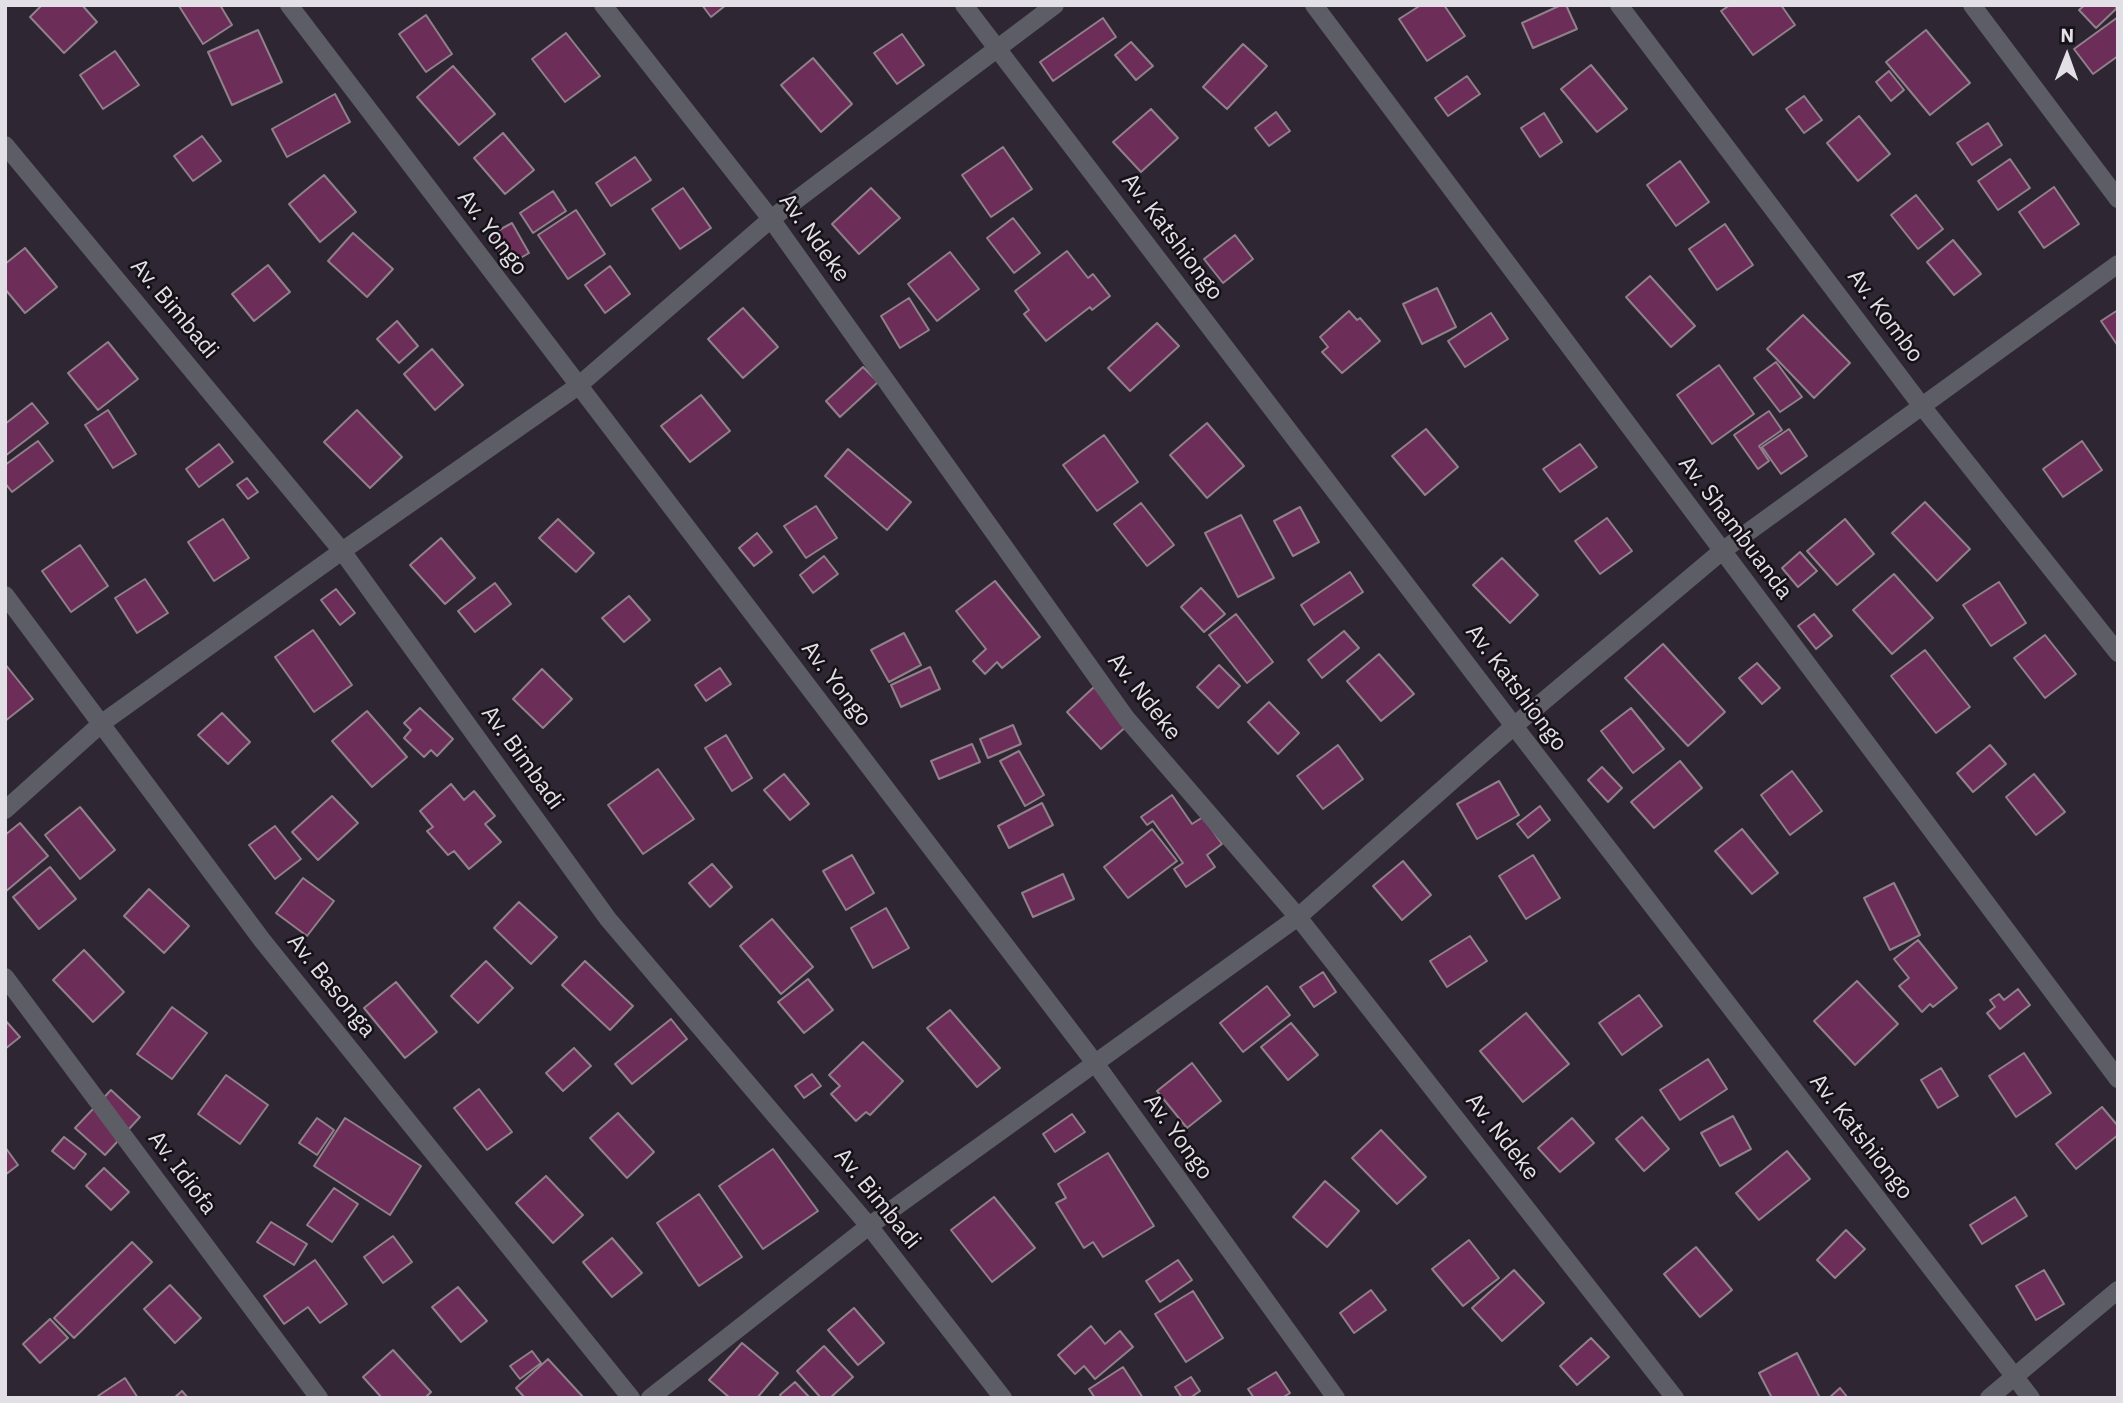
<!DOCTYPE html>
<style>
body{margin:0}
#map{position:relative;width:2123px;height:1403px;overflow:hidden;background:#2e2733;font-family:"IBM Plex Sans",sans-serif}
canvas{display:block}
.frame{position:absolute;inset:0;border:7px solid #e3dfe7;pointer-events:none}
.north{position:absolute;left:2032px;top:21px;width:70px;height:70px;-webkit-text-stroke:5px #151117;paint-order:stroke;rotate:1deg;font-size:19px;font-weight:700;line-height:28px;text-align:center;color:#e3dfe7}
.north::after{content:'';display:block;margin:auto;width:24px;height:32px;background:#e3dfe7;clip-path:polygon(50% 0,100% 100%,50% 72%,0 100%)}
</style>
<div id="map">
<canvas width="2123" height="1403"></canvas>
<div class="frame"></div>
<div class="north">N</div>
</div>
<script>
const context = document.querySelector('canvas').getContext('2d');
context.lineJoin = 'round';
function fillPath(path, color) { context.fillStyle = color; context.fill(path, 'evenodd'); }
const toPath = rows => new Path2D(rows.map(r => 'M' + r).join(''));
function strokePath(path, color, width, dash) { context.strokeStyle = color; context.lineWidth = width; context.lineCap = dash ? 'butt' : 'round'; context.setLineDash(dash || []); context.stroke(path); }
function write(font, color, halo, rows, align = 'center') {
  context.font = font + ' "IBM Plex Sans",sans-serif'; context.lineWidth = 5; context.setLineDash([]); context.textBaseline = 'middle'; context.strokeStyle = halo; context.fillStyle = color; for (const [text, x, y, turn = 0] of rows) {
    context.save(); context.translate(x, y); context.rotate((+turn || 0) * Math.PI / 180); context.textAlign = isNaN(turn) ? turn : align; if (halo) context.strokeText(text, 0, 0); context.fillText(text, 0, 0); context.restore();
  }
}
const building = toPath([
 [42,5,82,5,97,22,64,53,30,17,42,5],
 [220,5,232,25,203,44,179,6,220,5],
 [702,5,726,5,711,17,702,5],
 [1421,5,1444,5,1465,36,1427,61,1399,19,1421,5],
 [1561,5,1566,5,1577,29,1533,48,1522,23,1561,5],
 [1730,5,1781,5,1795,25,1753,55,1721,11,1730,5],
 [2085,5,2114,5,2117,8,2096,28,2079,10,2085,5],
 [426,15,452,54,426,72,399,34,426,15],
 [2118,17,2118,56,2093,74,2074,49,2118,17],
 [1103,18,1116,37,1053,81,1040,62,1103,18],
 [258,30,282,82,232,105,208,52,258,30],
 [1926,30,1970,83,1930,115,1886,62,1926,30],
 [566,33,600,76,565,102,532,59,566,33],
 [902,34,924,65,897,84,874,53,902,34],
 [1131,42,1153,66,1136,80,1115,55,1131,42],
 [1243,44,1267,66,1227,109,1203,87,1243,44],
 [115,51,139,85,103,109,80,75,115,51],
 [813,58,852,104,821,132,781,85,813,58],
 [1591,65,1627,109,1597,132,1561,89,1591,65],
 [453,66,495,114,459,145,417,97,453,66],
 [1889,71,1904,90,1891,101,1876,82,1889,71],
 [1467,76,1480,94,1448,116,1435,98,1467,76],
 [335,94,350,122,287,157,272,129,335,94],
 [1804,96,1822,120,1804,133,1786,109,1804,96],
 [1151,109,1178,138,1141,172,1113,142,1151,109],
 [1276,112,1290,131,1269,146,1255,128,1276,112],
 [1544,113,1562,142,1540,157,1521,128,1544,113],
 [1859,116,1890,154,1858,181,1827,143,1859,116],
 [1988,123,2002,145,1972,165,1957,143,1988,123],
 [503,133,534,170,505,194,474,158,503,133],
 [202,136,221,161,193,181,174,156,202,136],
 [1003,147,1032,189,991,217,962,175,1003,147],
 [635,157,651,180,611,206,596,183,635,157],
 [2010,159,2030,188,1998,210,1978,181,2010,159],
 [1680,161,1709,202,1676,226,1647,185,1680,161],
 [324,175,356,212,320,242,289,204,324,175],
 [2054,187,2079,224,2044,248,2019,212,2054,187],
 [683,188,711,228,680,249,652,209,683,188],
 [871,188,900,218,859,254,832,224,871,188],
 [553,191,566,211,533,233,520,213,553,191],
 [1916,195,1943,229,1918,249,1891,215,1916,195],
 [576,210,605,254,568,279,538,235,576,210],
 [1013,218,1040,253,1014,273,987,238,1013,218],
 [512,223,529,253,507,266,490,235,512,223],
 [1725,224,1753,265,1717,290,1689,249,1725,224],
 [353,233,393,269,367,297,328,261,353,233],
 [1235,235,1253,259,1223,283,1204,259,1235,235],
 [1953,240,1981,274,1954,295,1927,262,1953,240],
 [25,248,57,287,25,313,5,289,5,264,25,248],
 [1067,251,1088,278,1093,274,1110,296,1092,310,1090,307,1046,341,1024,314,1029,310,1015,291,1067,251],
 [950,252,979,289,937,321,908,284,950,252],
 [268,265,290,292,254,321,232,294,268,265],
 [610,266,630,294,605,313,585,285,610,266],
 [1650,276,1695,326,1671,347,1626,297,1650,276],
 [1437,288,1456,327,1422,344,1403,304,1437,288],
 [909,298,929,330,900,348,881,316,909,298],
 [743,308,778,347,743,378,708,339,743,308],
 [2118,310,2118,346,2101,321,2118,310],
 [1349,311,1357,320,1360,318,1380,341,1342,373,1322,352,1328,347,1320,337,1349,311],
 [1491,313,1508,339,1465,367,1448,341,1491,313],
 [1803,315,1850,363,1814,398,1767,349,1803,315],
 [397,321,418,346,399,363,377,339,397,321],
 [1157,323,1179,346,1130,391,1108,368,1157,323],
 [108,342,138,379,98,410,68,373,108,342],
 [432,349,463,385,435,410,404,374,432,349],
 [1776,362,1802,397,1780,412,1754,378,1776,362],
 [1719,365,1754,414,1712,444,1677,395,1719,365],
 [863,367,878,382,840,417,826,401,863,367],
 [701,395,730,431,690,462,661,426,701,395],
 [32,403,48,423,5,456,5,424,32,403],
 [108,410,136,454,113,468,85,425,108,410],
 [357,410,402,457,370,488,324,442,357,410],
 [1769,411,1782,430,1759,446,1769,461,1758,469,1734,435,1769,411],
 [1207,423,1244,466,1207,498,1170,455,1207,423],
 [1426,429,1458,467,1425,495,1392,456,1426,429],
 [1789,429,1807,456,1781,474,1762,447,1789,429],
 [1104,435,1138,482,1097,511,1063,465,1104,435],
 [38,441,53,461,12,492,5,483,5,465,38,441],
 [2082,441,2102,470,2063,497,2043,469,2082,441],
 [219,444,233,462,199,487,186,469,219,444],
 [1580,444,1597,467,1560,492,1543,469,1580,444],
 [848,449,911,502,887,530,825,476,848,449],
 [247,478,258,492,248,499,237,485,247,478],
 [1925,502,1970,549,1937,581,1892,533,1925,502],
 [1141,503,1174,545,1147,566,1114,524,1141,503],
 [816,506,837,538,806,558,784,526,816,506],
 [1300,507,1319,542,1293,556,1274,521,1300,507],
 [1241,515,1274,578,1238,597,1205,533,1241,515],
 [1607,518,1632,551,1600,574,1575,541,1607,518],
 [223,519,249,558,214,581,188,542,223,519],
 [558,519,594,553,576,572,539,538,558,519],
 [1845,519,1874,554,1837,585,1807,551,1845,519],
 [757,533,772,552,754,566,739,548,757,533],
 [441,538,475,578,445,604,410,565,441,538],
 [80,545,108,586,71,612,42,571,80,545],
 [1800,552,1817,571,1798,587,1782,568,1800,552],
 [824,556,838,574,813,593,800,575,824,556],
 [1502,558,1538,595,1510,623,1473,585,1502,558],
 [1350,572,1363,592,1314,625,1301,605,1350,572],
 [1894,574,1933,618,1892,654,1853,610,1894,574],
 [145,579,168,613,137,633,115,598,145,579],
 [995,581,1040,637,1002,668,997,662,985,674,973,661,986,649,956,611,995,581],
 [1999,582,2026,623,1991,646,1963,605,1999,582],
 [495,583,511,604,475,632,458,611,495,583],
 [1201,588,1225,614,1204,632,1181,607,1201,588],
 [336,589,355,613,340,625,321,600,336,589],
 [629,596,650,620,624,642,602,618,629,596],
 [1236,614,1273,662,1247,683,1209,635,1236,614],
 [1814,614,1832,636,1816,649,1798,626,1814,614],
 [313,630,352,685,314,712,275,657,313,630],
 [1344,631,1359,648,1322,678,1308,660,1344,631],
 [904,633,921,665,889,682,871,650,904,633],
 [2045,635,2076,674,2045,698,2014,658,2045,635],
 [1663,644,1725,712,1688,746,1625,678,1663,644],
 [1925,650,1970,707,1936,733,1891,676,1925,650],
 [1379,654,1414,694,1381,721,1347,681,1379,654],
 [1757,663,1780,688,1762,704,1739,678,1757,663],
 [5,664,33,699,5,721,5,664],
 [1219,665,1240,686,1218,708,1197,687,1219,665],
 [930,667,940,689,901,707,891,685,930,667],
 [720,668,731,684,706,701,695,685,720,668],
 [542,669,572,699,543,728,513,699,542,669],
 [1094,687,1129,724,1101,749,1067,712,1094,687],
 [1269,702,1299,733,1278,754,1248,722,1269,702],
 [420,708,453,739,437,756,431,750,424,757,404,738,411,730,404,723,420,708],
 [1631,708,1664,749,1633,773,1601,731,1631,708],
 [367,711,407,757,372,787,332,741,367,711],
 [222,713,250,742,228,764,198,735,222,713],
 [1013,725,1021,744,988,758,980,739,1013,725],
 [726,735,752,778,732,791,705,748,726,735],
 [972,744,980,762,939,779,931,761,972,744],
 [1338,745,1363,779,1323,809,1297,776,1338,745],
 [1990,745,2006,764,1973,792,1957,773,1990,745],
 [1019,751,1044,795,1025,806,1000,761,1019,751],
 [1680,761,1702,788,1654,828,1631,802,1680,761],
 [1602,767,1622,788,1608,802,1588,780,1602,767],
 [658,769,694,819,643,854,608,805,658,769],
 [1792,771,1822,811,1790,835,1761,795,1792,771],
 [784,774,809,804,790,820,764,790,784,774],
 [2034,774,2065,812,2036,835,2006,797,2034,774],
 [1499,781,1519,815,1477,839,1457,804,1499,781],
 [451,784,464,800,474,791,495,816,485,824,501,842,469,869,454,851,448,855,427,831,433,827,420,811,451,784],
 [1172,795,1192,824,1203,817,1222,844,1207,855,1215,867,1186,887,1174,869,1183,863,1153,821,1147,825,1141,817,1172,795],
 [332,796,358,823,318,860,292,832,332,796],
 [1042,803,1053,825,1009,848,998,826,1042,803],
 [1540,806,1550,820,1528,838,1517,824,1540,806],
 [80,807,115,850,80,879,45,835,80,807],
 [20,823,48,856,5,892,5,835,20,823],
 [275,826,301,859,275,879,249,845,275,826],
 [1152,829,1177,861,1128,898,1104,867,1152,829],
 [1742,829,1778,873,1752,894,1715,851,1742,829],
 [852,855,874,893,846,910,823,871,852,855],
 [1533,855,1560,898,1526,919,1499,876,1533,855],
 [1403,861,1431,895,1402,920,1373,886,1403,861],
 [712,864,732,887,710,907,689,883,712,864],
 [50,867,76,899,39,929,13,897,50,867],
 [1063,874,1074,899,1033,917,1022,893,1063,874],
 [303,878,334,901,307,936,276,913,303,878],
 [1894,883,1920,935,1890,950,1864,898,1894,883],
 [149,889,189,926,164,953,124,916,149,889],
 [519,902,557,937,531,964,494,928,519,902],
 [886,908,909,948,873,968,851,928,886,908],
 [772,919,813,967,781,994,740,946,772,919],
 [1470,936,1487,961,1447,987,1430,961,1470,936],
 [1918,940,1957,988,1933,1007,1930,1004,1922,1012,1899,986,1909,978,1894,959,1918,940],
 [84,950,124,992,93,1022,53,980,84,950],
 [486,961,513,988,478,1023,451,996,486,961],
 [585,961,633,1006,610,1030,562,985,585,961],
 [1323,972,1336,992,1314,1007,1300,987,1323,972],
 [808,979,833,1010,804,1033,778,1002,808,979],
 [1857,981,1898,1024,1855,1065,1814,1021,1857,981],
 [396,982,437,1032,405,1058,364,1008,396,982],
 [1267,986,1290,1015,1243,1052,1220,1023,1267,986],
 [2018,989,2030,1005,2000,1029,1987,1013,1995,1007,1990,1000,1999,994,2004,1000,2018,989],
 [1639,995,1662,1026,1622,1055,1599,1023,1639,995],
 [172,1007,207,1033,172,1079,137,1054,172,1007],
 [950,1010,1000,1068,977,1087,927,1028,950,1010],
 [1526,1013,1569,1064,1523,1102,1480,1051,1526,1013],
 [671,1019,687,1039,632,1084,615,1064,671,1019],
 [5,1020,20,1037,5,1049,5,1020],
 [1291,1023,1318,1055,1288,1080,1261,1047,1291,1023],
 [863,1042,903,1081,870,1115,866,1112,856,1121,831,1094,840,1086,829,1075,863,1042],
 [574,1048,591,1066,563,1091,546,1073,574,1048],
 [2024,1053,2051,1093,2016,1117,1989,1076,2024,1053],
 [1708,1059,1727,1089,1680,1120,1660,1090,1708,1059],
 [1192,1063,1221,1101,1187,1128,1157,1091,1192,1063],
 [1941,1068,1958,1096,1938,1108,1921,1080,1941,1068],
 [812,1074,821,1086,804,1098,795,1086,812,1074],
 [226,1075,268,1105,240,1144,198,1114,226,1075],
 [479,1089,512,1132,487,1150,454,1108,479,1089],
 [111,1090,140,1117,105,1155,75,1128,111,1090],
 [2102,1107,2118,1126,2118,1135,2076,1169,2056,1144,2102,1107],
 [618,1113,654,1152,627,1178,590,1138,618,1113],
 [1072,1114,1085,1132,1055,1152,1043,1134,1072,1114],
 [1733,1116,1751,1149,1720,1166,1701,1133,1733,1116],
 [1642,1117,1669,1149,1644,1171,1616,1139,1642,1117],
 [317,1118,334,1130,317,1155,299,1143,317,1118],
 [345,1118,421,1166,390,1215,314,1166,345,1118],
 [1572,1118,1594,1143,1560,1172,1538,1148,1572,1118],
 [1381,1130,1426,1177,1397,1204,1352,1158,1381,1130],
 [64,1137,86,1154,74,1169,52,1151,64,1137],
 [5,1147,18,1165,5,1175,5,1147],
 [773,1149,818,1211,763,1249,719,1186,773,1149],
 [1787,1151,1810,1179,1759,1220,1736,1193,1787,1151],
 [1108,1153,1154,1226,1103,1257,1093,1242,1084,1248,1056,1203,1066,1198,1058,1184,1108,1153],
 [104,1168,129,1192,111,1210,86,1186,104,1168],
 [546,1176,583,1215,553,1243,516,1203,546,1176],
 [1325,1181,1359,1211,1327,1247,1293,1217,1325,1181],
 [334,1188,358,1204,332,1242,307,1225,334,1188],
 [699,1194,742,1257,699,1286,657,1223,699,1194],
 [994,1197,1035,1248,992,1282,951,1230,994,1197],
 [2015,1197,2027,1216,1982,1244,1970,1225,2015,1197],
 [271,1222,307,1244,294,1265,257,1242,271,1222],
 [1846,1230,1865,1249,1835,1278,1817,1260,1846,1230],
 [393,1236,412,1262,383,1283,364,1257,393,1236],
 [612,1238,642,1273,612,1297,583,1262,612,1238],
 [1469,1240,1499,1278,1463,1306,1432,1269,1469,1240],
 [132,1242,152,1262,74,1338,54,1318,132,1242],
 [1696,1247,1732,1290,1700,1317,1664,1274,1696,1247],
 [315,1260,347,1304,320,1323,308,1307,284,1324,264,1296,315,1260],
 [1178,1260,1192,1280,1160,1302,1146,1281,1178,1260],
 [1514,1270,1544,1303,1502,1341,1472,1308,1514,1270],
 [2044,1270,2064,1304,2036,1320,2016,1286,2044,1270],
 [170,1285,201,1318,175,1343,144,1309,170,1285],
 [458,1287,487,1321,461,1342,432,1307,458,1287],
 [1371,1290,1386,1310,1354,1333,1340,1313,1371,1290],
 [1193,1291,1223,1338,1186,1362,1155,1314,1193,1291],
 [854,1308,884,1343,858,1365,828,1330,854,1308],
 [50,1319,68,1338,40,1363,23,1344,50,1319],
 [1091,1326,1105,1344,1120,1331,1133,1347,1095,1379,1084,1366,1075,1374,1058,1355,1091,1326],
 [1591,1338,1609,1357,1577,1385,1560,1366,1591,1338],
 [742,1343,778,1373,757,1398,730,1398,709,1380,742,1343],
 [824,1346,853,1377,830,1398,821,1398,797,1371,824,1346],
 [393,1350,431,1392,425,1398,382,1398,363,1377,393,1350],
 [532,1351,541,1363,520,1379,510,1366,532,1351],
 [1797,1353,1820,1398,1772,1398,1759,1373,1797,1353],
 [548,1359,583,1397,525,1398,516,1388,548,1359],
 [1123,1367,1143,1398,1095,1398,1089,1389,1123,1367],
 [1276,1372,1290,1393,1282,1398,1254,1398,1248,1389,1276,1372],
 [1191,1377,1200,1391,1190,1398,1182,1398,1175,1387,1191,1377],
 [125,1378,138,1398,99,1398,98,1396,125,1378],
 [795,1382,810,1398,782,1398,780,1395,795,1382],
 [1840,1388,1848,1398,1829,1398,1840,1388],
 [182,1391,188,1398,174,1398,182,1391]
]);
const street = toPath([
 [289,5,1095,1063,1336,1398],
 [603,5,771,219,1126,718,1298,917,1675,1398],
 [964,5,1514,726,2031,1398],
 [1314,5,2118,1079],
 [1619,5,1921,405,2118,653],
 [1972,5,2118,199],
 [5,145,342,551,608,919,869,1226,1003,1398],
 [5,595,262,940,631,1398],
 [5,810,102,723,342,551,578,386,771,219,1055,5],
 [5,977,319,1398],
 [650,1398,869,1226,1298,917,1514,726,1722,551,2118,264],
 [1989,1398,2118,1290]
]);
const streetNames = [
 ["Av. Yongo",492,233,53],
 ["Av. Katshiongo",1172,237,53],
 ["Av. Ndeke",814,238,54],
 ["Av. Bimbadi",174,309,50],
 ["Av. Kombo",1885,316,53],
 ["Av. Shambuanda",1735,528,53],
 ["Av. Yongo",836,684,53],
 ["Av. Katshiongo",1516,688,53],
 ["Av. Ndeke",1144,697,52],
 ["Av. Bimbadi",522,758,54],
 ["Av. Basonga",331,986,51],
 ["Av. Yongo",1178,1137,54],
 ["Av. Ndeke",1502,1137,52],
 ["Av. Katshiongo",1861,1137,52],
 ["Av. Idiofa",182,1173,53],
 ["Av. Bimbadi",877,1199,51]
];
fillPath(building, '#6d2d59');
strokePath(building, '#8f8089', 2);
strokePath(street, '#5d5e65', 18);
write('23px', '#e3dfe7', '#151117', streetNames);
</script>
